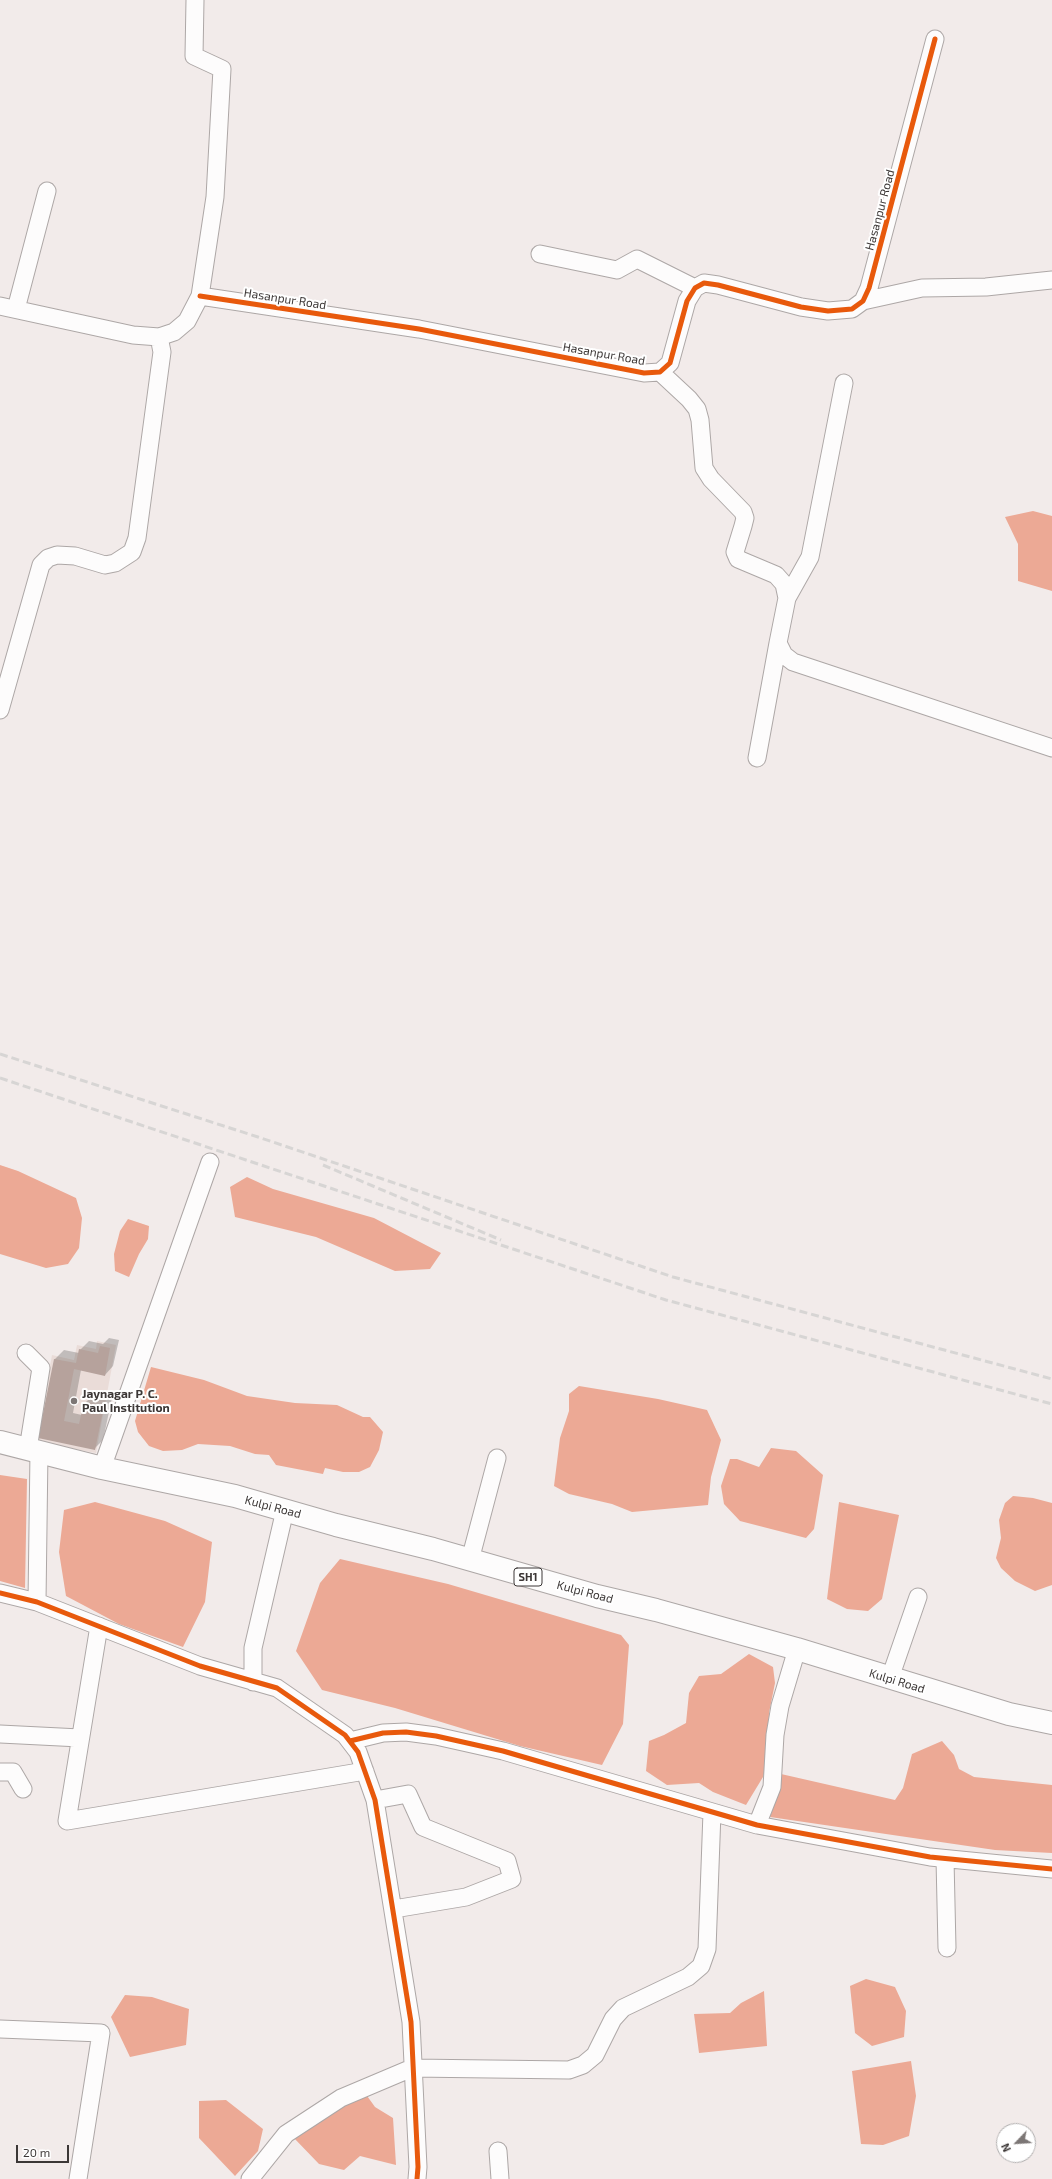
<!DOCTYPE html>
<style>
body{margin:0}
#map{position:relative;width:1052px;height:2179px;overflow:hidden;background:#f2ebea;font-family:"Exo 2",sans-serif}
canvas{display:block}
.north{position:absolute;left:996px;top:2123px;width:40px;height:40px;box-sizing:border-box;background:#fff;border:1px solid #b1afaf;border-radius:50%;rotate:245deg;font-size:11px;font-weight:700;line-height:16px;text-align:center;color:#3c3736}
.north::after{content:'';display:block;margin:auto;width:14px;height:18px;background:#7c7675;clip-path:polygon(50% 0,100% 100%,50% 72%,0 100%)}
.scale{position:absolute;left:16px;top:2145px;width:53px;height:18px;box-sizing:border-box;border:2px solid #3c3736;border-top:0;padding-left:5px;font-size:12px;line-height:14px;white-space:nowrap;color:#3c3736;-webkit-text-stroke:3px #fff;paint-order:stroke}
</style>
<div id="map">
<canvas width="1052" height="2179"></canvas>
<div class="north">N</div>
<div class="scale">20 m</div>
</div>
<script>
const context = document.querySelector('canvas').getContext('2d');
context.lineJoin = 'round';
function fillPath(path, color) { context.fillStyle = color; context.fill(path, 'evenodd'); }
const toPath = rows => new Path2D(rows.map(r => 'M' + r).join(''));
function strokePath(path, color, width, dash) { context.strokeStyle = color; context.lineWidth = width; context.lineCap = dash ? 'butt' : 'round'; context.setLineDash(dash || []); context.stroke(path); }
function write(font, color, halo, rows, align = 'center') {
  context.font = font + ' "Exo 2",sans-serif'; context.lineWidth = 4; context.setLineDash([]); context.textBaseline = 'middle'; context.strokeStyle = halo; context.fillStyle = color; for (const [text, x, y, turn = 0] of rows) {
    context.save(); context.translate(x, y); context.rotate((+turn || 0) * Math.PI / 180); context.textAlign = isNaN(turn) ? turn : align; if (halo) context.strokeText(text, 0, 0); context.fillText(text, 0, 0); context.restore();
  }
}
const built = toPath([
 [97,1341,116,1345,96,1453,36,1442,52,1355,74,1360,77,1345,96,1349]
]);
const water = toPath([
 [1033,511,1052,516,1052,591,1018,581,1018,544,1005,517],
 [0,1165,18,1171,76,1198,82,1218,79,1248,68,1264,46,1268,0,1254],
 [247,1177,273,1189,374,1218,441,1253,430,1269,395,1271,316,1237,235,1217,230,1187],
 [128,1219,149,1226,148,1239,139,1254,129,1277,115,1271,114,1254,120,1231],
 [151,1367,204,1380,247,1396,295,1403,337,1405,363,1417,370,1417,383,1432,379,1450,370,1467,359,1472,343,1472,325,1468,323,1474,276,1465,269,1455,255,1454,230,1446,198,1444,182,1450,163,1451,149,1446,138,1432,135,1421],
 [579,1386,658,1399,707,1410,721,1440,711,1477,708,1505,632,1512,612,1504,569,1494,554,1486,560,1438,569,1411,569,1394],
 [771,1448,796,1451,823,1475,814,1529,806,1538,740,1521,724,1504,721,1486,730,1459,737,1459,759,1467],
 [0,1475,27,1479,25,1588,0,1581],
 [1013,1496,1033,1498,1052,1503,1052,1585,1035,1591,1015,1581,1001,1568,996,1558,1001,1538,999,1520,1005,1503],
 [95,1502,165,1521,212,1542,205,1602,183,1647,119,1624,66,1596,59,1552,64,1510],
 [839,1502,899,1515,882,1599,868,1611,847,1609,827,1599],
 [340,1559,448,1584,621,1635,629,1645,623,1724,602,1765,520,1746,395,1708,322,1690,296,1651,320,1583],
 [749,1654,773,1667,775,1683,769,1713,768,1758,763,1777,746,1805,713,1792,699,1783,667,1785,646,1771,649,1741,664,1735,686,1723,689,1693,699,1676,721,1674],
 [942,1741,954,1755,959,1769,974,1777,1052,1785,1052,1853,995,1850,770,1817,780,1789,781,1774,895,1800,903,1788,912,1754],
 [866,1979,895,1987,906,2011,904,2037,872,2046,855,2033,850,1986],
 [764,1991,767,2046,699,2053,694,2014,730,2013,741,2003],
 [125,1995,152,1997,189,2009,186,2045,130,2057,111,2017],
 [911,2061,916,2096,909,2136,883,2145,861,2144,852,2071],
 [365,2093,375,2107,393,2118,396,2165,360,2156,344,2170,319,2164,293,2137],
 [226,2100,263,2129,258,2151,235,2176,199,2138,199,2101]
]);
const shadow = toPath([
 [109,1338,119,1340,113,1366,105,1375,81,1370,73,1413,82,1415,85,1403,94,1394,112,1398,103,1440,95,1448,40,1437,55,1359,64,1350,79,1353,80,1350,89,1341,103,1344]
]);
const building = toPath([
 [100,1346,110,1348,105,1376,74,1369,64,1421,79,1424,84,1402,104,1406,95,1450,38,1438,54,1359,76,1363,79,1349,98,1353]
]);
const minor = toPath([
 [540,254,617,270,637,259,695,288],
 [200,296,419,329,644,373,660,372,670,363,687,301,695,288,704,283,718,285,801,307,828,311,852,309,863,301,869,288,935,39],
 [863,301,922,288,986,287,1052,280],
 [0,306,133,335,159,337,174,332,187,321,200,296,215,197,222,69,194,56,195,0],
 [16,309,47,191],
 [660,372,689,399,697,409,700,420,704,468,711,479,743,512,745,518,743,526,735,552,738,559,776,575,784,584,787,598,778,643,784,655,793,662,1052,748],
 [787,598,810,557,844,383],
 [0,710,41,565,48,558,57,555,75,556,105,565,115,563,132,552,137,538,162,352,159,337],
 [757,758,778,643],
 [26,1353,41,1368,28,1449],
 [102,1468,210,1162],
 [470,1560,497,1458],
 [0,1593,37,1602,200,1666,277,1688,345,1735,358,1752,375,1800,411,2022,418,2167,417,2179],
 [37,1602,39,1451],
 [99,1626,67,1821,365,1771],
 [890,1678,918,1597],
 [253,1682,253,1648,285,1510],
 [0,1734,80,1738],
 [350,1741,383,1733,406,1732,436,1736,503,1751,757,1825,930,1857,1052,1869],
 [0,1772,13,1772,23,1789],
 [375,1800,408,1794,423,1827,507,1861,512,1879,466,1897,394,1909],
 [757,1825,772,1787,775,1735,780,1706,797,1649],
 [945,1859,947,1948],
 [0,2029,101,2033,78,2179],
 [498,2151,500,2179],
 [250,2179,286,2134,341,2098,412,2068,569,2070,583,2065,595,2055,613,2019,623,2008,688,1977,701,1966,707,1949,712,1812]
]);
const primary = toPath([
 [0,1442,102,1468,235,1496,336,1525,433,1549,597,1596,656,1610,797,1649,1009,1714,1052,1723]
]);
const rail = toPath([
 [0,1054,258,1137,673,1277,1052,1379],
 [0,1078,666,1300,1052,1404],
 [323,1165,501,1240]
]);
const cycleway = toPath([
 [200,296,419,329,644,373,660,372,670,363,687,301,695,288,704,283,718,285,801,307,828,311,852,309,863,301,869,288,935,39],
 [0,1593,37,1602,200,1666,277,1688,345,1735,358,1752,375,1800,411,2022,418,2167,417,2179],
 [350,1741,383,1733,406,1732,436,1736,503,1751,757,1825,930,1857,1052,1869]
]);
const markers = [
 [74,1401,4,"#7c7675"]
];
const shields = [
 [528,1577,28]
];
const shieldNames = [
 ["SH1",528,1577]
];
const streetNames = [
 ["Hasanpur Road",880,210,-75],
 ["Hasanpur Road",285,299,9],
 ["Hasanpur Road",604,354,10],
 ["Kulpi Road",273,1507,15],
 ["Kulpi Road",585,1592,15],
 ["Kulpi Road",897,1681,17]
];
const poiNames = [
 ["Jaynagar P. C.",82,1394],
 ["Paul Institution",82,1408]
];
fillPath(built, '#eadcd8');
fillPath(water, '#eca995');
fillPath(shadow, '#0003');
fillPath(building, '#b6a29c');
strokePath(minor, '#ada7a6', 19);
strokePath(primary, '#ada7a6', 24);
strokePath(minor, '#fdfcfc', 17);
strokePath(primary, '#fdfcfc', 22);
strokePath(rail, '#d7d5d4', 3, [8, 4]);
strokePath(cycleway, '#e8590c', 5);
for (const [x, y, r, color] of markers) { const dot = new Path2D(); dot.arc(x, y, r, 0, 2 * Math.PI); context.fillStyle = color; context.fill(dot); strokePath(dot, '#fff', 1.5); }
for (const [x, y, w] of shields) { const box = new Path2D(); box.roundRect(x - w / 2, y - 9, w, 18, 3); context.fillStyle = '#fff'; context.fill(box); strokePath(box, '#3c3736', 1); }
write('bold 11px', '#3c3736', null, shieldNames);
write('12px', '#3c3736', '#fff', streetNames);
write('bold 12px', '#3c3736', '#fff', poiNames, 'left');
</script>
